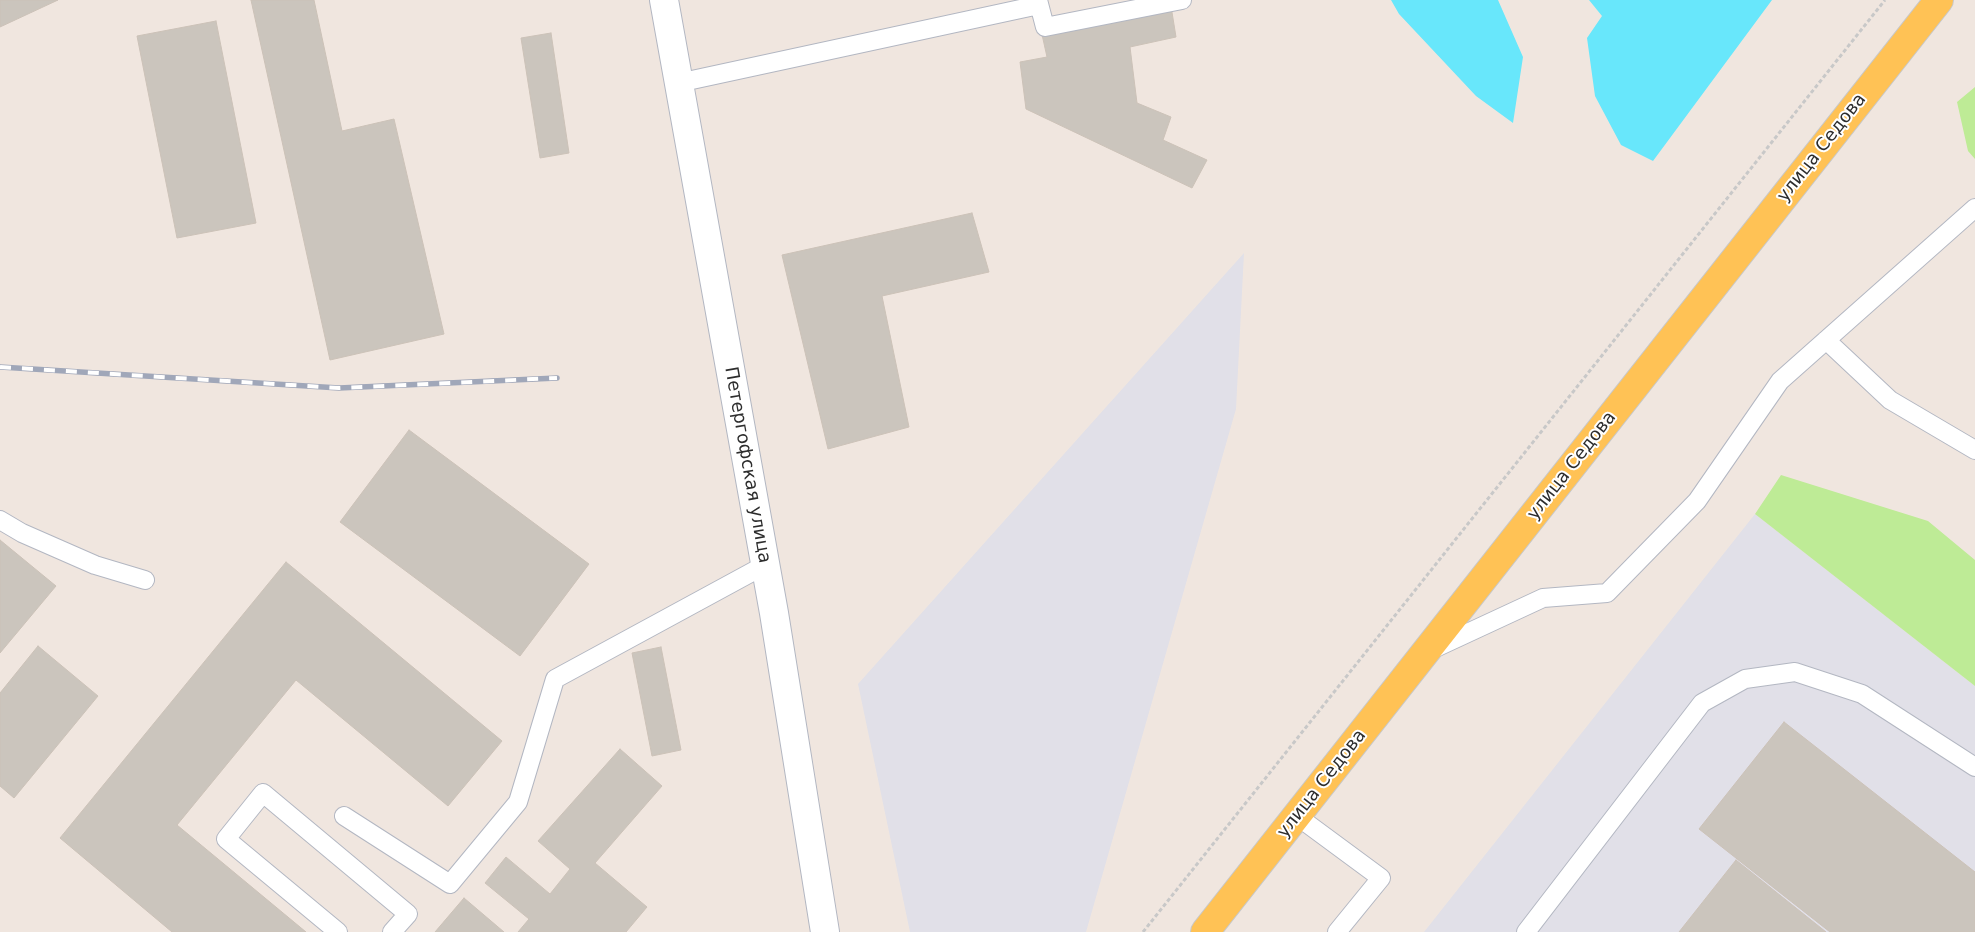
<!DOCTYPE html>
<meta charset="utf-8">
<style>
body{margin:0}
canvas{display:block;background:#f0e6df}
</style>
<canvas width="1975" height="932"></canvas>
<script>
const context = document.querySelector('canvas').getContext('2d');
context.lineJoin = 'round';
function fillPath(path, color) { context.fillStyle = color; context.fill(path, 'evenodd'); }
const toPath = rows => new Path2D(rows.map(r => 'M' + r).join(''));
function strokePath(path, color, width, dash) { context.strokeStyle = color; context.lineWidth = width; context.lineCap = dash ? 'butt' : 'round'; context.setLineDash(dash || []); context.stroke(path); }
function write(font, color, halo, rows, align = 'center') {
  context.font = font + ' "DejaVu Sans",sans-serif'; context.lineWidth = 4; context.setLineDash([]); context.textBaseline = 'middle'; context.strokeStyle = halo; context.fillStyle = color; for (const [text, x, y, turn = 0] of rows) {
    context.save(); context.translate(x, y); context.rotate((+turn || 0) * Math.PI / 180); context.textAlign = isNaN(turn) ? turn : align; if (halo) context.strokeText(text, 0, 0); context.fillText(text, 0, 0); context.restore();
  }
}
const industrial = toPath([
 [1244,253,1236,409,1086,932,910,932,858,684],
 [1755,514,1975,686,1975,932,1424,932]
]);
const green = toPath([
 [1975,87,1975,159,1968,151,1957,102],
 [1781,475,1928,521,1975,560,1975,686,1755,514]
]);
const water = toPath([
 [1391,0,1498,0,1523,57,1513,123,1476,96,1399,14],
 [1589,0,1772,0,1653,161,1621,145,1595,96,1587,38,1602,16]
]);
const building = toPath([
 [0,0,58,0,0,27,0,0],
 [251,0,314,0,342,131,394,119,444,334,330,360,251,0],
 [1171,6,1176,37,1130,47,1137,103,1171,117,1163,140,1207,160,1192,188,1026,109,1020,62,1047,57,1041,30,1171,6],
 [216,21,256,223,177,238,137,36,216,21],
 [551,33,569,153,540,158,521,38,551,33],
 [972,213,989,272,882,296,909,427,828,449,782,255,972,213],
 [409,430,589,564,520,656,340,522,409,430],
 [0,540,56,586,0,653,0,540],
 [286,562,502,741,448,806,296,680,177,825,306,932,172,932,60,838,286,562],
 [38,646,98,696,14,798,0,786,0,693,38,646],
 [661,647,681,750,652,756,632,653,661,647],
 [1784,722,1975,872,1975,932,1830,932,1699,829,1784,722],
 [620,749,662,786,595,863,647,907,626,932,518,932,529,919,485,883,506,857,550,894,570,869,538,841,620,749],
 [1736,860,1826,932,1679,932,1736,860],
 [464,898,504,932,435,932,464,898]
]);
const path = toPath([
 [1143,932,1885,0]
]);
const service = toPath([
 [1038,0,1045,27,1182,0],
 [678,83,1039,5],
 [1826,340,1890,400,1975,450],
 [0,520,22,533,95,565,145,580],
 [1431,650,1543,598,1607,593,1697,501,1780,381,1975,208],
 [344,816,450,884,518,802,555,679,765,565],
 [1297,816,1381,878,1337,932],
 [338,932,226,839,263,793,408,914,392,932],
 [1526,932,1702,703,1745,679,1795,672,1862,694,1975,767]
]);
const minor = toPath([
 [664,0,774,613,825,932]
]);
const primary = toPath([
 [1205,932,1939,0]
]);
const rail = toPath([
 [0,367,339,388,557,378]
]);
const streetNames = [
 ["улица Седова",1822,148,-52],
 ["Петергофская улица",747,465,80],
 ["улица Седова",1572,466,-52],
 ["улица Седова",1322,784,-52]
];
fillPath(industrial, '#e1e0e8');
fillPath(green, '#beeb96');
fillPath(water, '#68e7fb');
fillPath(building, '#cbc5bd');
strokePath(building, '#ccc2b8', 1);
strokePath(service, '#b3b7c2', 20);
strokePath(minor, '#b3b7c2', 30);
strokePath(primary, '#c8c8c8', 30);
strokePath(path, '#c8c8c8', 3, [4, 2.5]);
strokePath(service, '#fff', 18);
strokePath(minor, '#fff', 28);
strokePath(primary, '#ffc255', 28);
strokePath(rail, '#a0a7b9', 5.5);
strokePath(rail, '#fff', 4, [11]);
write('18px', '#2d2d2d', '#fff', streetNames);
</script>
